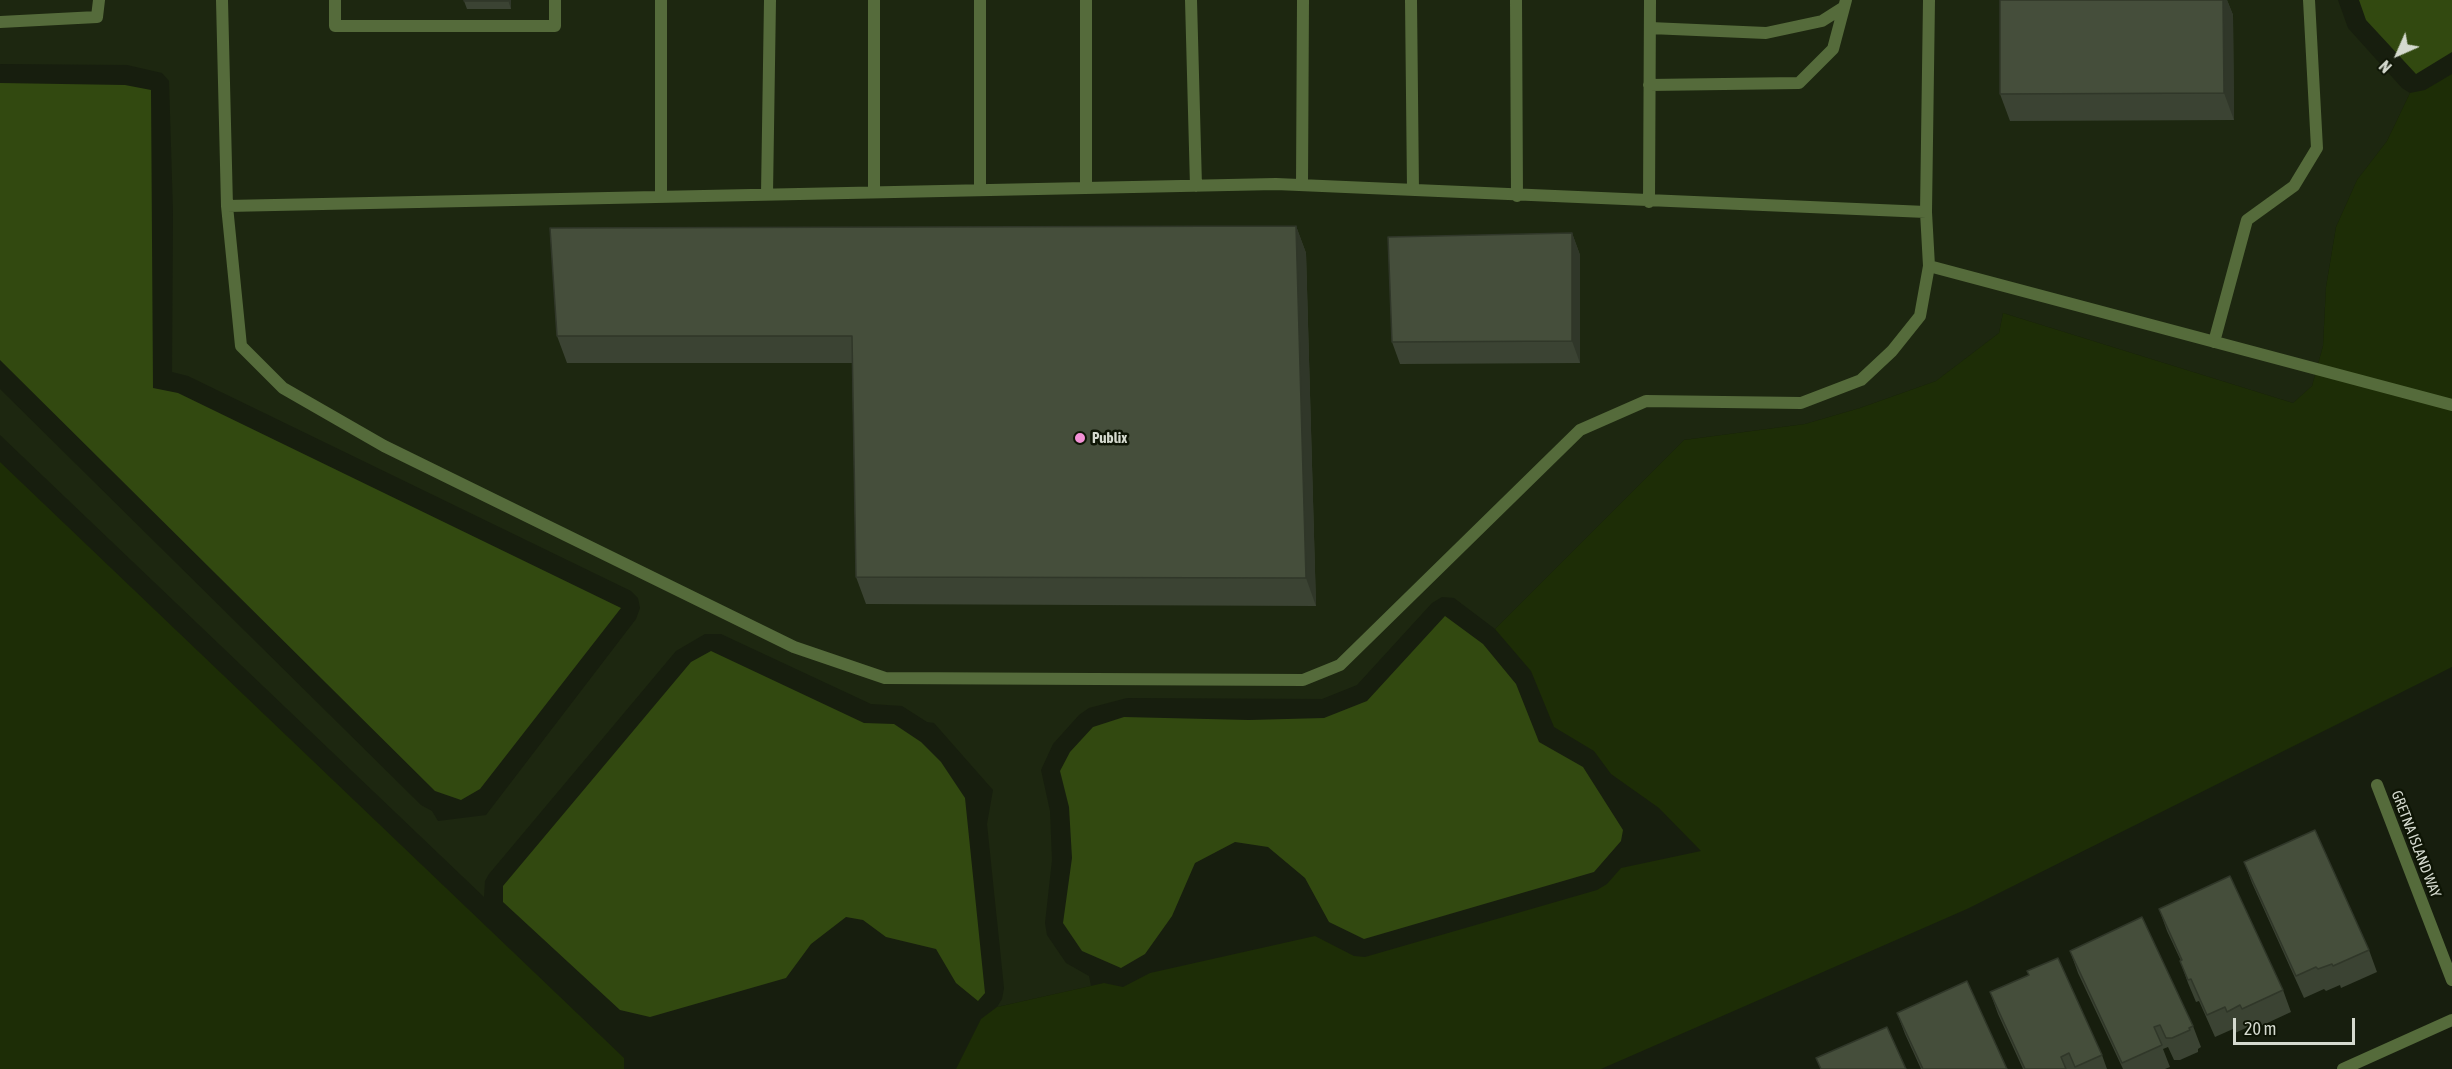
<!DOCTYPE html>
<style>
body{margin:0}
#map{position:relative;width:2452px;height:1069px;overflow:hidden;background:#171e0e;font-family:"Asap Condensed",sans-serif}
canvas{display:block}
.north{position:absolute;left:2368px;top:24px;width:60px;height:60px;-webkit-text-stroke:4px #0e1505;paint-order:stroke;rotate:225deg;font-size:16px;font-weight:700;line-height:24px;text-align:center;color:#d5dacf}
.north::after{content:'';display:block;margin:auto;width:21px;height:27px;background:#d5dacf;clip-path:polygon(50% 0,100% 100%,50% 72%,0 100%)}
.scale{position:absolute;left:2233px;top:1018px;width:122px;height:27px;box-sizing:border-box;border:3px solid #d5dacf;border-top:0;padding-left:8px;font-size:18px;line-height:21px;white-space:nowrap;color:#d5dacf;-webkit-text-stroke:4px #0e1505;paint-order:stroke}
</style>
<div id="map">
<canvas width="2452" height="1069"></canvas>
<div class="north">N</div>
<div class="scale">20 m</div>
</div>
<script>
const context = document.querySelector('canvas').getContext('2d');
context.lineJoin = 'round';
function fillPath(path, color) { context.fillStyle = color; context.fill(path, 'evenodd'); }
const toPath = rows => new Path2D(rows.map(r => 'M' + r).join(''));
function strokePath(path, color, width, dash) { context.strokeStyle = color; context.lineWidth = width; context.lineCap = dash ? 'butt' : 'round'; context.setLineDash(dash || []); context.stroke(path); }
function write(font, color, halo, rows, align = 'center') {
  context.font = font + ' "Asap Condensed",sans-serif'; context.lineWidth = 5; context.setLineDash([]); context.textBaseline = 'middle'; context.strokeStyle = halo; context.fillStyle = color; for (const [text, x, y, turn = 0] of rows) {
    context.save(); context.translate(x, y); context.rotate((+turn || 0) * Math.PI / 180); context.textAlign = isNaN(turn) ? turn : align; if (halo) context.strokeText(text, 0, 0); context.fillText(text, 0, 0); context.restore();
  }
}
const built = toPath([
 [0,0,2338,0,2348,28,2402,88,2410,93,2387,141,2357,180,2336,227,2326,287,2323,346,2312,386,2293,403,2003,313,1999,333,1936,381,1860,408,1805,424,1684,440,1495,629,1454,598,1442,597,1432,603,1357,685,1322,699,1127,698,1089,708,1079,715,1053,744,1041,770,1050,811,1052,860,1045,923,1047,935,1066,963,1089,976,1091,986,997,1007,1002,999,1004,988,987,824,993,790,934,723,927,722,902,706,871,704,721,634,705,634,676,651,489,874,485,881,484,897,0,435,0,389,421,805,432,811,438,821,486,815,636,619,640,608,638,598,631,591,188,376,172,372,173,212,169,81,162,73,127,65,0,64]
]);
const green = toPath([
 [2452,74,2452,667,1967,909,1601,1069,956,1069,981,1019,997,1007,1104,983,1123,987,1150,973,1315,936,1354,956,1365,957,1597,890,1607,884,1621,868,1701,851,1659,808,1611,774,1594,751,1554,727,1531,671,1495,629,1684,440,1805,424,1860,408,1936,381,1999,333,2003,313,2293,403,2312,386,2323,346,2326,287,2336,227,2357,180,2387,141,2410,93,2425,90],
 [0,462,624,1058,624,1069,0,1069]
]);
const water = toPath([
 [2359,0,2452,0,2452,52,2416,74,2366,20],
 [0,83,125,85,151,90,153,388,178,393,621,608,480,789,461,800,435,791,0,360],
 [1445,616,1483,644,1516,684,1539,742,1583,767,1623,830,1621,841,1594,872,1364,939,1329,922,1305,878,1268,847,1235,842,1195,863,1172,916,1145,954,1121,968,1082,951,1063,923,1072,858,1069,807,1060,771,1070,752,1093,727,1124,717,1249,720,1324,718,1367,701],
 [711,651,864,723,894,724,921,742,941,762,965,798,985,993,978,1001,956,983,936,949,886,937,863,920,846,917,811,944,786,978,650,1017,620,1010,503,902,503,886,691,662]
]);
const lane = toPath([
 [222,0,227,206,241,346,283,388,384,446,794,647,885,678,1303,680,1340,665,1580,430,1646,401,1801,403,1861,380,1892,351,1920,316,1929,266,1926,212,1929,0],
 [335,0,335,26,555,26,555,0],
 [661,0,661,196],
 [1086,0,1086,188],
 [1191,0,1196,186],
 [1411,0,1413,190],
 [1516,0,1517,196],
 [0,22,97,17,99,0],
 [1650,28,1766,33,1822,21,1844,7],
 [1649,85,1799,83,1833,49,1846,0],
 [1302,185,1303,0],
 [980,190,980,0],
 [874,192,874,0],
 [767,194,770,0],
 [1649,202,1650,0],
 [227,206,1276,184,1926,212],
 [1929,266,2452,405],
 [2214,342,2247,220,2294,186,2317,148,2309,0]
]);
const street = toPath([
 [2377,785,2452,980],
 [2343,1069,2452,1020]
]);
const wall = toPath([
 [511,0,511,9,467,9,464,1],
 [2000,0,2227,0,2233,15,2234,120,2010,121,2000,94],
 [1296,226,1306,253,1316,606,866,604,856,577,852,363,567,363,557,336],
 [1572,233,1580,255,1580,363,1400,364,1392,342],
 [2244,862,2369,950,2377,972,2341,988,2340,985,2326,991,2324,989,2304,998,2252,883],
 [2159,909,2283,990,2291,1012,2250,1031,2248,1027,2235,1033,2233,1029,2215,1037,2199,1001,2196,1002,2188,983,2180,961,2181,961,2167,931],
 [2070,951,2193,1026,2201,1047,2198,1049,2198,1052,2180,1060,2174,1060,2168,1047,2163,1049,2170,1067,2165,1069,2123,1069,2078,973],
 [1990,992,2102,1055,2107,1069,2023,1069,1998,1014],
 [1897,1013,2007,1069,1921,1069,1905,1034]
]);
const shadedWall = toPath([
 [508,0,511,0,511,9],
 [2223,0,2227,0,2233,15,2234,120,2224,93],
 [1296,226,1306,253,1316,606,1306,578],
 [1572,233,1580,255,1580,363,1572,341]
]);
const building = toPath([
 [464,0,508,0,508,1,464,1,464,0],
 [2000,0,2223,0,2224,93,2000,94,2000,0],
 [1296,226,1306,578,856,577,852,336,557,336,550,228,1296,226],
 [1572,233,1572,341,1392,342,1388,237,1572,233],
 [2315,830,2369,950,2333,966,2332,964,2318,969,2316,967,2296,976,2244,862,2315,830],
 [2230,876,2283,990,2242,1009,2240,1005,2227,1012,2225,1007,2207,1015,2191,979,2188,980,2180,961,2182,960,2159,909,2230,876],
 [2142,917,2193,1026,2189,1028,2190,1030,2172,1038,2166,1038,2160,1025,2154,1027,2162,1045,2122,1063,2070,951,2142,917],
 [2058,958,2102,1055,2075,1067,2069,1053,2061,1057,2066,1069,2025,1069,1990,992,2029,975,2027,971,2058,958],
 [1967,981,2007,1069,1923,1069,1897,1013,1967,981],
 [1887,1027,1906,1069,1821,1069,1816,1058,1887,1027]
]);
const markers = [
 [1080,438,6,"#f391d6"]
];
const poiNames = [
 ["Publix",1092,438]
];
const streetNames = [
 ["GRETNA ISLAND WAY",2416,844,69]
];
fillPath(built, '#1d2710');
fillPath(green, '#1d2d06');
fillPath(water, '#324910');
strokePath(lane, '#556b3b', 12);
strokePath(street, '#556b3b', 12);
fillPath(wall, '#3b4333');
fillPath(shadedWall, '#303729');
fillPath(building, '#454e3b');
strokePath(building, '#303729', 1.5);
for (const [x, y, r, color] of markers) { const dot = new Path2D(); dot.arc(x, y, r, 0, 2 * Math.PI); context.fillStyle = color; context.fill(dot); strokePath(dot, '#0e1505', 2); }
write('bold 15px', '#d5dacf', '#0e1505', poiNames, 'left');
write('15px', '#d5dacf', '#0e1505', streetNames);
</script>
